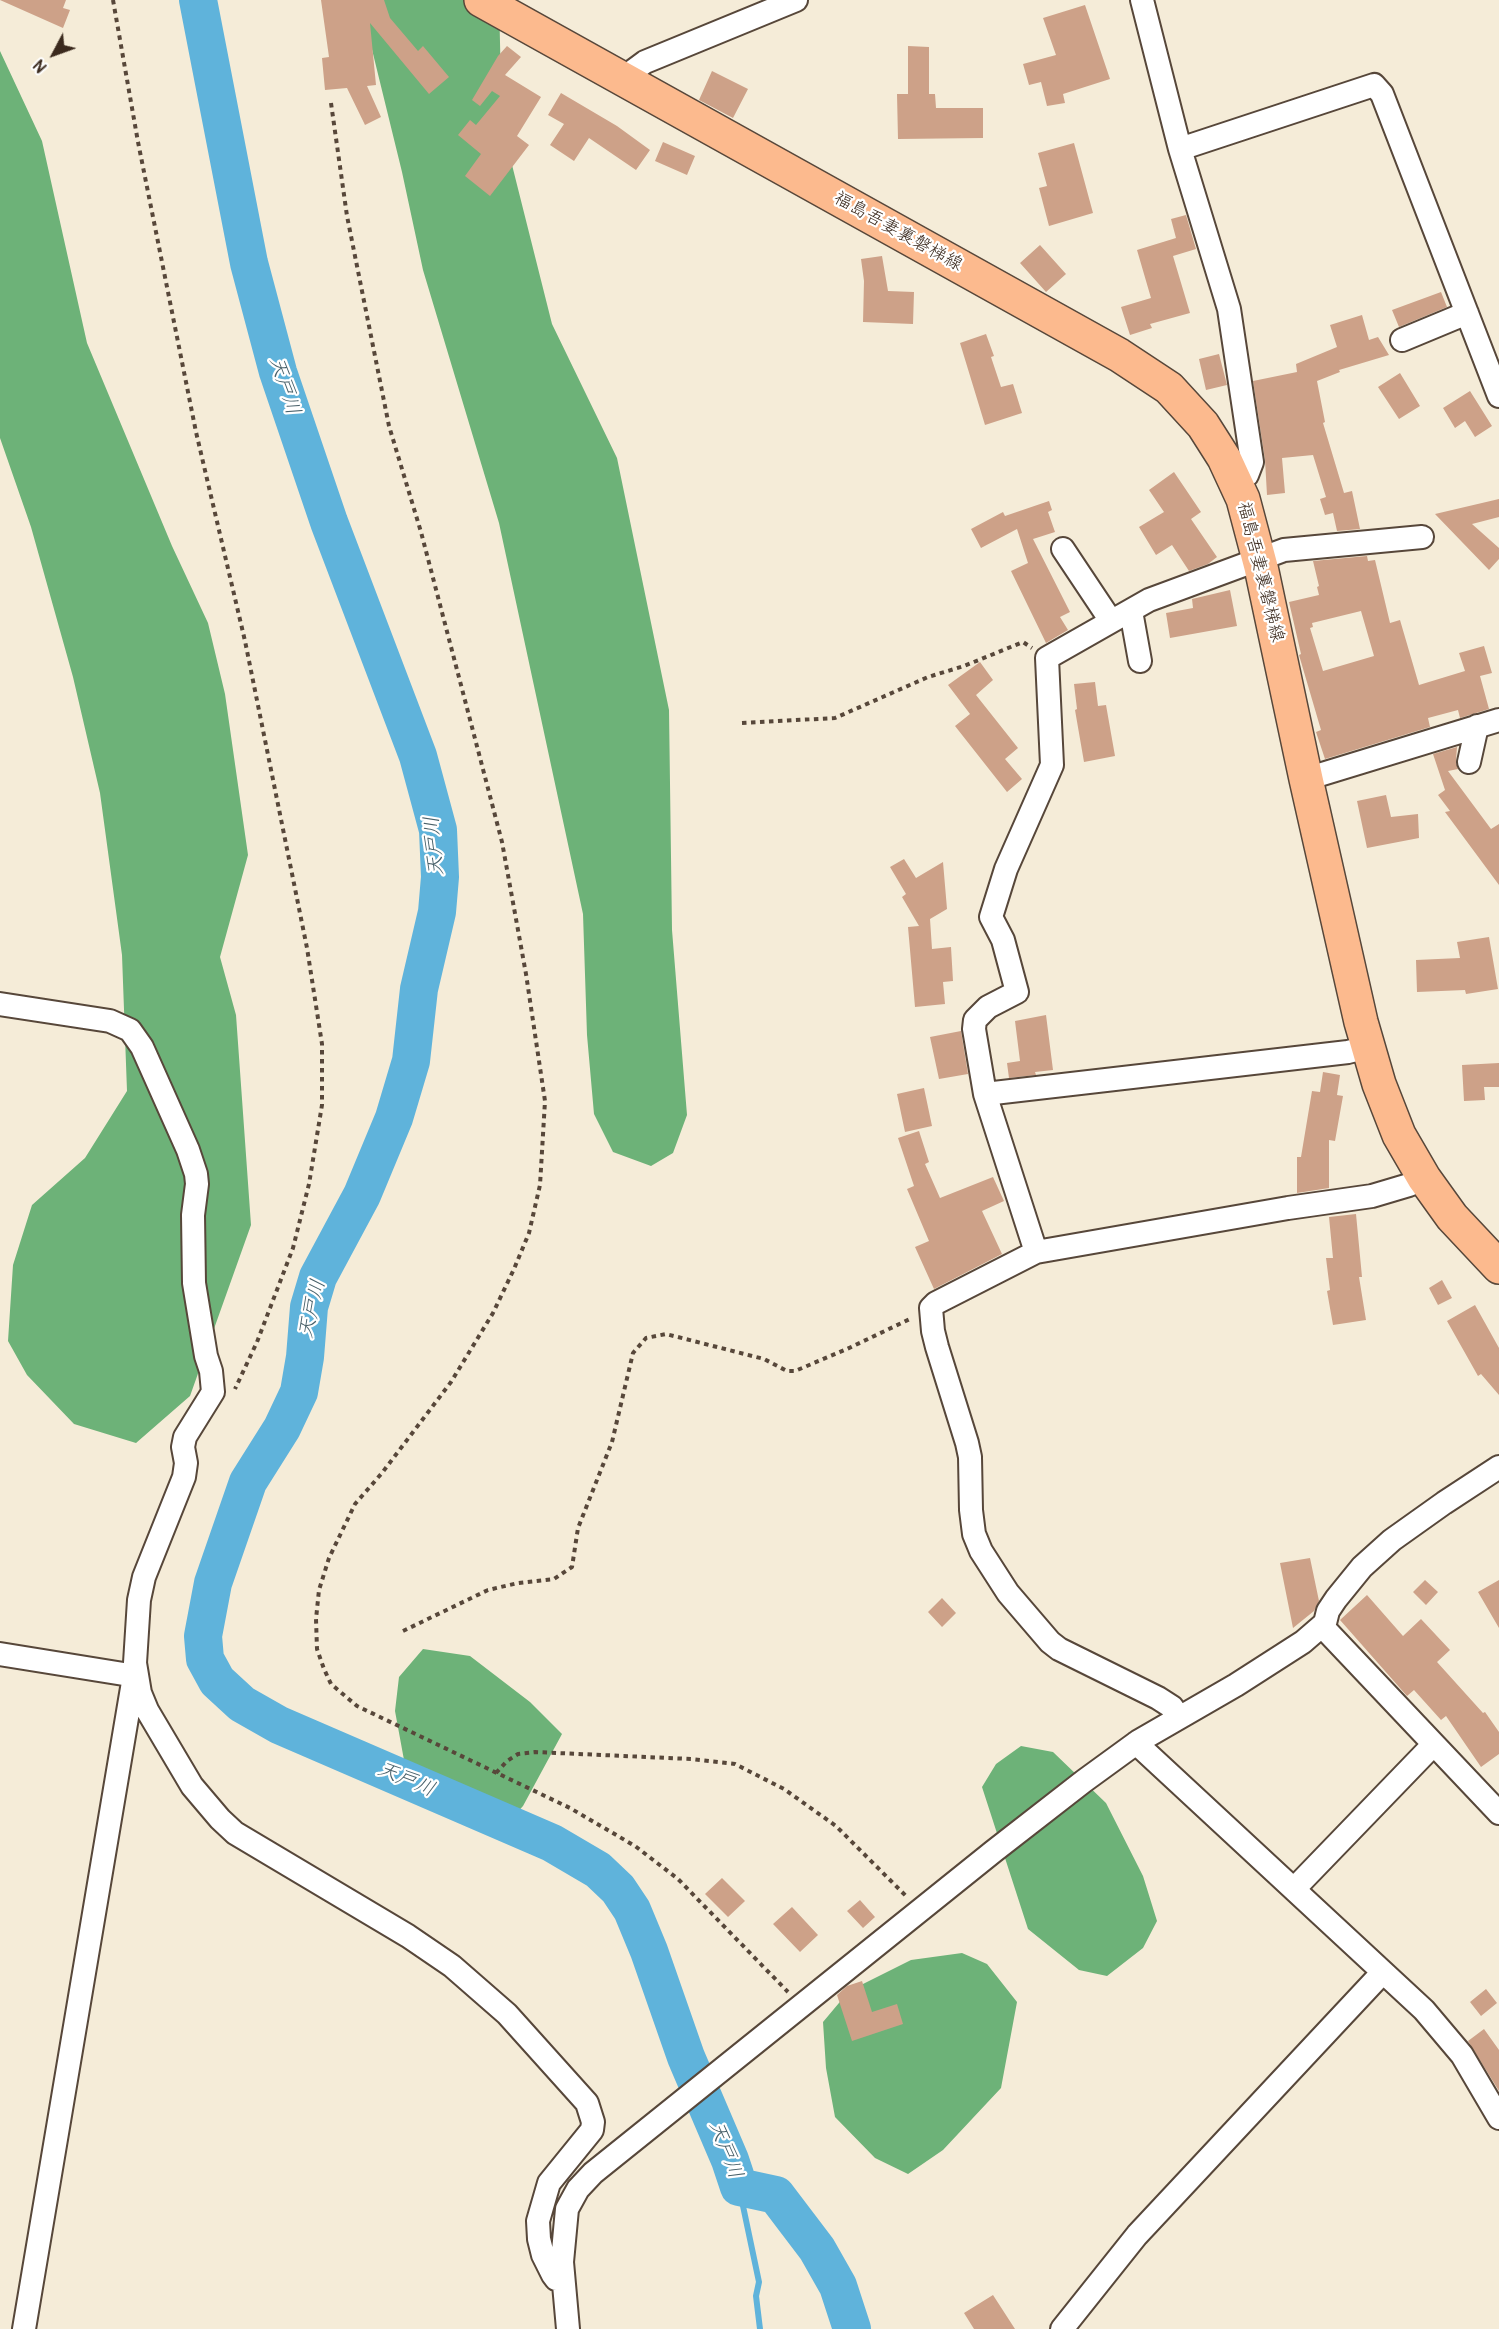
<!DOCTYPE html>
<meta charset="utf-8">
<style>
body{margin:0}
#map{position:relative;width:1499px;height:2329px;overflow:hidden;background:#f5ecd8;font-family:Pangolin,sans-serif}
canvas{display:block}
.north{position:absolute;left:24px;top:24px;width:60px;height:60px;-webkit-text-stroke:4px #fff;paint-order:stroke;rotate:229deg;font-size:16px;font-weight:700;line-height:24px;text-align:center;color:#3b2a1e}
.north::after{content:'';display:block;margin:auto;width:21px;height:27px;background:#3b2a1e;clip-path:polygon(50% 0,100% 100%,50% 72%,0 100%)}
</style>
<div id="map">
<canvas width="1499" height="2329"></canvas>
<div class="north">N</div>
</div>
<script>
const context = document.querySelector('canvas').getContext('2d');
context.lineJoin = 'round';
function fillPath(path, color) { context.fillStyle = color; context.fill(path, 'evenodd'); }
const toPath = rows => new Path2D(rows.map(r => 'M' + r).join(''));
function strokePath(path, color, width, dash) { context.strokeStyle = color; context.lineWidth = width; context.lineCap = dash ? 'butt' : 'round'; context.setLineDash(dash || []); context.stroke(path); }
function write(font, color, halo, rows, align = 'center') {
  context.font = font + ' Pangolin,"Klee One",sans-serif'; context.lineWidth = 4.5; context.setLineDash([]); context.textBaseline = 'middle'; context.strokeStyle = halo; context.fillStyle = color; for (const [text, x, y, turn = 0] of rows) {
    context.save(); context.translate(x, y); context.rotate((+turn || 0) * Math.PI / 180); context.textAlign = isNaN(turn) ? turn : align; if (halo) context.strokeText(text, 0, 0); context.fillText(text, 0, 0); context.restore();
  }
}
const forest = toPath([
 [373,0,499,0,501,85,507,145,552,324,617,458,669,710,672,930,687,1115,673,1153,651,1166,613,1152,594,1114,587,1035,583,914,499,523,423,270,402,172,365,21],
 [0,51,42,141,87,343,172,546,208,623,225,694,248,855,220,957,236,1015,251,1225,190,1396,136,1443,74,1424,27,1375,8,1341,13,1265,32,1205,85,1158,127,1091,122,955,100,793,73,677,31,527,0,438],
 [423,1649,470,1656,530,1702,562,1734,523,1806,506,1825,470,1822,430,1794,404,1760,395,1711,399,1677],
 [1021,1746,1053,1752,1106,1803,1143,1876,1157,1921,1143,1948,1107,1976,1079,1970,1028,1929,982,1787,996,1764],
 [962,1953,987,1964,1017,2002,1001,2088,943,2150,908,2174,875,2158,835,2117,826,2068,823,2022,849,1991,911,1960]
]);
const stream = toPath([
 [739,2187,759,2282,756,2296,760,2329]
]);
const river = toPath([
 [198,0,249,263,278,372,329,522,418,756,438,830,440,877,437,912,419,989,411,1061,394,1118,362,1195,318,1277,309,1307,305,1357,299,1392,282,1428,248,1482,213,1583,203,1636,205,1659,217,1681,242,1704,279,1725,552,1843,598,1870,618,1889,632,1910,649,1951,686,2057,730,2160,739,2187,776,2195,817,2249,838,2286,852,2329]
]);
const building = toPath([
 [0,0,66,0,63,8,70,10,63,28],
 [321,0,384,0,390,18,418,51,423,46,449,77,429,94,370,23,376,85,367,86,381,117,365,125,347,88,325,90,322,58,329,57],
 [1085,5,1110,79,1063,94,1065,103,1047,106,1041,82,1029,85,1023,64,1056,55,1043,18],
 [507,46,521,57,505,75,541,97,517,136,529,145,490,196,465,176,481,154,458,135,470,120,476,125,500,96,492,91,480,106,472,100,498,56],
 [908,46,929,47,929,94,935,94,936,108,983,108,983,138,898,139,897,94,908,94],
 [712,71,748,89,733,118,699,100],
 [561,93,617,126,650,150,636,170,589,138,574,161,550,145,564,124,548,115],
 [663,142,695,156,687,175,655,161],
 [1074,143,1093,213,1049,226,1039,188,1047,186,1038,153],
 [1186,215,1196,249,1173,256,1190,313,1150,324,1152,328,1130,335,1121,307,1151,298,1137,250,1176,238,1171,219],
 [1040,245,1066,274,1046,292,1020,263],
 [882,256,888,291,914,292,913,324,863,322,864,281,861,259],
 [1441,292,1447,307,1399,327,1392,310],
 [1362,315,1369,340,1378,337,1389,355,1339,370,1340,372,1317,381,1325,422,1323,423,1344,493,1352,491,1360,529,1337,531,1333,513,1325,515,1320,499,1326,497,1313,455,1282,458,1285,493,1267,495,1265,460,1253,381,1297,372,1296,364,1337,347,1330,325],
 [986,334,994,356,991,357,1001,387,1013,384,1022,413,985,425,960,343],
 [1219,354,1227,385,1206,390,1199,359],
 [1400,373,1420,406,1399,419,1378,387],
 [1470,391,1492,426,1475,437,1465,421,1455,428,1443,408],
 [1174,472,1201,512,1191,519,1217,557,1208,564,1189,571,1172,545,1156,555,1139,527,1164,512,1149,490],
 [1499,499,1499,517,1472,524,1499,548,1499,559,1489,570,1435,514],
 [1049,501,1052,510,1048,512,1055,532,1033,539,1070,612,1060,617,1068,630,1046,643,1011,571,1028,563,1017,529,981,548,971,529,1003,512,1005,516],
 [1367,556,1368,561,1375,560,1390,623,1400,620,1419,685,1465,671,1459,653,1484,646,1492,673,1480,676,1489,709,1460,718,1458,710,1428,718,1430,727,1325,759,1316,732,1321,730,1299,655,1301,654,1289,602,1319,595,1317,587,1319,586,1313,561],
 [1361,611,1374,656,1323,671,1310,628,1313,627,1312,623],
 [1230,590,1237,626,1170,638,1166,613,1193,608,1192,599],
 [980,662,993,680,976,695,1018,748,1005,759,1022,779,1007,792,955,726,970,714,948,685],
 [1095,682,1098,706,1106,705,1115,756,1084,762,1075,710,1077,709,1074,684],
 [1457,747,1456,760,1458,769,1448,771,1491,829,1499,824,1499,885,1445,812,1450,811,1438,795,1445,790,1433,754],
 [1386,795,1391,817,1418,814,1419,838,1367,848,1357,801],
 [904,859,916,878,943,862,947,909,930,919,932,949,951,947,953,981,943,982,945,1004,915,1007,908,927,919,926,902,897,906,894,890,867],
 [1489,937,1498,989,1466,994,1465,990,1417,992,1416,960,1460,958,1457,942],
 [1046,1015,1053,1070,1035,1072,1036,1075,1009,1078,1007,1063,1020,1061,1015,1021],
 [961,1031,968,1074,939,1079,930,1037],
 [1499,1063,1499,1087,1484,1087,1485,1100,1464,1101,1462,1065],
 [1323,1072,1340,1075,1337,1095,1343,1096,1335,1141,1329,1140,1329,1188,1297,1193,1297,1157,1301,1157,1312,1091,1320,1092],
 [924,1088,932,1126,905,1132,897,1094],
 [919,1131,929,1162,925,1164,940,1198,993,1177,1004,1201,982,1211,1002,1254,934,1289,915,1247,929,1241,907,1189,914,1186,898,1138],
 [1356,1214,1362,1277,1359,1277,1366,1320,1333,1325,1327,1291,1330,1290,1326,1258,1333,1258,1329,1217],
 [1442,1280,1452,1298,1438,1305,1429,1288],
 [1475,1305,1499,1348,1499,1395,1481,1374,1478,1376,1447,1321],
 [1310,1558,1319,1601,1314,1611,1293,1628,1280,1563],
 [1425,1580,1438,1592,1426,1605,1413,1592],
 [1499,1580,1499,1628,1478,1592],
 [1367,1595,1403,1636,1421,1619,1450,1650,1437,1662,1483,1713,1485,1712,1499,1732,1499,1754,1481,1767,1446,1716,1441,1720,1414,1690,1407,1696,1340,1620],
 [942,1598,956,1613,942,1627,928,1612],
 [722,1878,745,1901,728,1917,705,1894],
 [860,1900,875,1917,863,1928,847,1911],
 [792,1907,818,1935,800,1952,773,1924],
 [862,1981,872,2012,897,2004,903,2024,852,2041,837,1995,847,1986],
 [1486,1989,1497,2003,1481,2016,1470,2002],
 [1484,2029,1499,2050,1499,2091,1468,2041],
 [993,2295,1015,2329,974,2329,964,2313]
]);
const path = toPath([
 [113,0,138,142,196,432,245,641,307,948,322,1044,322,1105,309,1184,293,1248,257,1342,235,1389],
 [331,103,347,216,389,426,421,532,502,842,526,974,545,1101,540,1185,529,1233,514,1269,493,1313,451,1382,382,1473,355,1504,329,1558,319,1590,316,1619,317,1649,324,1669,331,1684,357,1706,570,1808,635,1846,678,1879,788,1992],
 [742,723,835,718,928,677,964,666,1023,642,1032,648],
 [403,1631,488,1590,518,1583,554,1579,572,1567,578,1528,612,1442,633,1353,646,1338,666,1334,764,1359,787,1371,795,1371,847,1349,912,1318],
 [496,1773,507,1761,518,1754,535,1752,691,1759,735,1764,784,1789,836,1826,907,1897]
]);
const minor = toPath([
 [1142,0,1180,149,1229,309,1252,462,1247,475,1236,484],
 [622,79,645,62,796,0],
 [1180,149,1374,85,1382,94,1499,396],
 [1402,340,1467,313],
 [1063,549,1111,621],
 [1131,611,1140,661],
 [1469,762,1477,726],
 [1306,779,1499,720],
 [0,1004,110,1021,130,1030,142,1047,188,1150,196,1174,197,1184,193,1215,194,1283,206,1356,211,1371,213,1392,185,1437,183,1447,186,1463,184,1477,144,1577,139,1600,135,1663,140,1693,147,1710,192,1786,220,1819,235,1833,408,1936,452,1966,507,2014,587,2103,593,2122,592,2130,549,2183,538,2221,539,2239,543,2255,553,2275,556,2279,563,2279],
 [985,1094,1348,1052,1368,1047],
 [1036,1252,985,1094,974,1029,975,1020,988,1007,1017,992,1003,940,991,917,1006,869,1052,765,1047,658,1149,600,1284,550,1422,537],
 [1322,1626,1499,1813],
 [0,1654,136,1676,133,1682,24,2329],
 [1179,1717,1172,1707,1158,1698,1059,1649,1050,1642,1008,1593,981,1551,974,1534,971,1510,970,1457,967,1443,937,1347,933,1331,931,1308,936,1303,1036,1252,1288,1208,1372,1196,1409,1185,1424,1178],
 [1136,1743,1424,2010,1462,2055,1499,2118],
 [1294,1889,1433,1745],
 [568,2329,562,2262,567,2209,578,2189,593,2173,994,1851,1084,1781,1139,1741,1236,1685,1303,1642,1325,1623,1328,1611,1336,1599,1362,1567,1392,1540,1444,1503,1499,1467],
 [1062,2329,1137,2235,1383,1972]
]);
const primary = toPath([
 [481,0,1119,355,1169,388,1203,425,1224,458,1243,499,1261,567,1306,779,1361,1022,1379,1084,1399,1135,1424,1178,1452,1217,1499,1267]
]);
const streetNames = [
 ["福島吾妻裏磐梯線",898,232,29],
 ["福島吾妻裏磐梯線",1260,572,76]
];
const waterNames = [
 ["天戸川",284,386,72],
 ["天戸川",435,846,-95],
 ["天戸川",313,1309,-77],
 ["天戸川",406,1780,23],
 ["天戸川",725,2150,69]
];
fillPath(forest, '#6db278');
strokePath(stream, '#5fb3db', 6);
strokePath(river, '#5fb3db', 38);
fillPath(building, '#cda188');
strokePath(minor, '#57473a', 26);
strokePath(primary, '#57473a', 36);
strokePath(path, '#57473a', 4, [4.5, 4.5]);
strokePath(minor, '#fff', 22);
strokePath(primary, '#fcba8e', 33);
write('18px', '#3b2a1e', '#fff', streetNames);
write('italic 20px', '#49616a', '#fff', waterNames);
</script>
